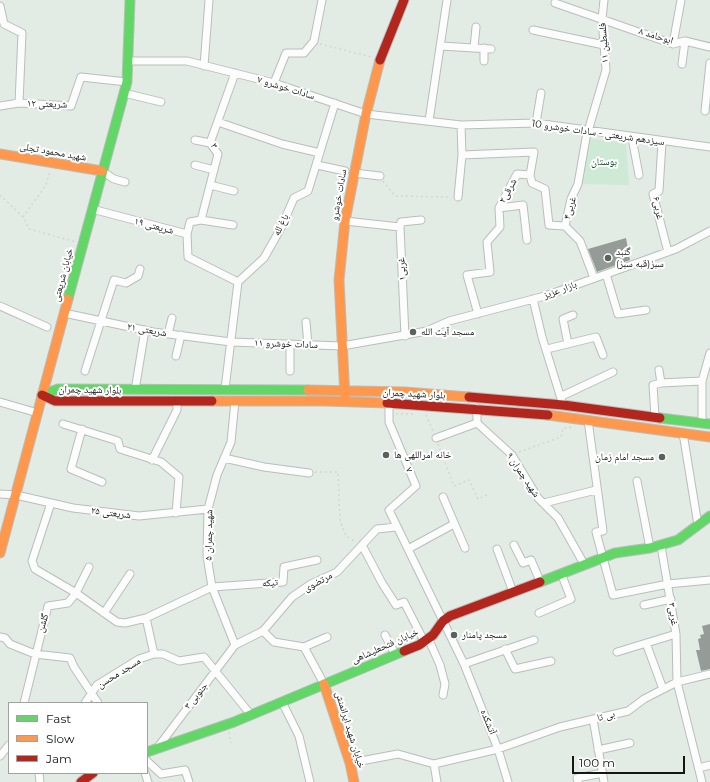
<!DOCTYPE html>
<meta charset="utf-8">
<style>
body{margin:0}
#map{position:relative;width:710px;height:782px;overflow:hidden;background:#e2ece5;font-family:Montserrat,sans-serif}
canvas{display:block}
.legend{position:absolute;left:8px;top:702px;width:140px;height:72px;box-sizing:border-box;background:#fff;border:1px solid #a0a2a1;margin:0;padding:5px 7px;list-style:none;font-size:12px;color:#121714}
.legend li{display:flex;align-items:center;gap:8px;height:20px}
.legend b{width:20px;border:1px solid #a0a2a1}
.scale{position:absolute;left:572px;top:756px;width:113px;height:18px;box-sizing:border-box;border:2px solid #121714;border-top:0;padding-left:5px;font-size:12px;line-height:14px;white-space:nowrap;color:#121714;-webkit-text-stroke:3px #fff;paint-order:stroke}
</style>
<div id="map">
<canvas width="710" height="782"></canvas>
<ul class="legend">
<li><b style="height:5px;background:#63d668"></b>Fast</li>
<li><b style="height:5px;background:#ff974d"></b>Slow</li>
<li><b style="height:5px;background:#b3261e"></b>Jam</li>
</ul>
<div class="scale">100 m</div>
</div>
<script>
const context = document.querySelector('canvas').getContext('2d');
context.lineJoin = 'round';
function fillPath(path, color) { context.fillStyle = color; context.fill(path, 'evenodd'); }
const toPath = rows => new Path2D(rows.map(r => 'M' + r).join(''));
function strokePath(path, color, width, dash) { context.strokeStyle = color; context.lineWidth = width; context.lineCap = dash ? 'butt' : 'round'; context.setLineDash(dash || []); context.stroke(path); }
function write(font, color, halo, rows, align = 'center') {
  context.font = font + ' Montserrat,"Noto Naskh Arabic",sans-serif'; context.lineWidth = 4; context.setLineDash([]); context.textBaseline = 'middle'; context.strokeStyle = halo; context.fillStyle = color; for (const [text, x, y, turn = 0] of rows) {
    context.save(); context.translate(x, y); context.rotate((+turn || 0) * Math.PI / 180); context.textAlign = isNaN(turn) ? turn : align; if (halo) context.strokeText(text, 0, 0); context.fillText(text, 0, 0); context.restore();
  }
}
const green = toPath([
 [586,138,626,143,629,185,578,184]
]);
const building = toPath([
 [626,238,630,260,597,272,588,249],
 [710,624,710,669,701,671,696,650,700,650,698,639,701,638,700,635,704,634,702,626]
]);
const path = toPath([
 [320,44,372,57],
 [383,181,395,196,450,197],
 [0,195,23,217,29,229,76,242],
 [23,217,46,185,50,171],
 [396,414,414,414],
 [426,415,433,431],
 [438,444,454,486,469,480,478,499,489,494],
 [519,452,561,437,563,428,574,427],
 [315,472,338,472,340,521,346,536,356,542],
 [229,732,231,743]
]);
const street = toPath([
 [555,3,673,44,685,41,710,47],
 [0,6,4,24,22,33,19,103],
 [533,30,604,45],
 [673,44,681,0],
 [441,46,474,48,476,27],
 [474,48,491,49],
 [128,61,187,61,274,83,366,114,461,125,536,123,710,147],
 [484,61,484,48],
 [682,64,685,41],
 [204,66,209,0],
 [274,83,286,53,304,53,314,41,322,0],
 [124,93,161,102],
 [0,106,19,103,71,106,81,77,127,82],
 [705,111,710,63],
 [429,121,447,0],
 [218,122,282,144,320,153],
 [536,123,541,93],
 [632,138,639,175],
 [195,140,210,143],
 [662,142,659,191,653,194,668,252],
 [462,155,534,152,530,175,517,174,499,208,500,227,487,242,490,272,467,275,478,314],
 [195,165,214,170],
 [317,165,345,171],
 [102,171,114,179,125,182],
 [354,173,380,176],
 [530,175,532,183,545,189,549,225,565,226],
 [210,185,234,191],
 [458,197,462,155,461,125],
 [499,208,523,205,527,240],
 [92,209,187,234,188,257,238,282],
 [201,220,233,225],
 [345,221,400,227],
 [187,234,190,222,201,220,218,154,210,143,235,73],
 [606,274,618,314,646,310],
 [594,278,580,241,565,226,571,199,578,184,586,138,606,70,602,19,604,0],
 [238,282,264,258,281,228,294,198,308,191,335,103],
 [533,299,542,337,563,405],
 [0,306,47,327],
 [64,313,153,332,231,342,342,346,427,331,449,321,545,296,676,249,710,231],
 [306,322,308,345],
 [168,334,172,318],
 [405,336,400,227,401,222,421,220],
 [290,344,290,371],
 [568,344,563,319,573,315],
 [547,349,596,337,603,355],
 [176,356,181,335],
 [659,370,661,383],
 [85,371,114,280,126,283,138,276,140,269],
 [225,389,238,282],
 [135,390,145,330],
 [562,396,613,372],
 [235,401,231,442,217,475,208,509,207,556,212,587,235,645],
 [0,402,38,413],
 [389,403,389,422,416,486,389,510,464,664,498,749,508,782],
 [477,408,477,423,512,455,538,498,558,518,584,564],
 [655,417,653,385,661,383,702,381],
 [588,420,603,531,596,532,613,595,668,584,710,580],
 [702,423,702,381,710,353],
 [63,424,118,441,120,449,161,462,179,477,176,513],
 [82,429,71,469,102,482],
 [683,433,698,525],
 [436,438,477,423],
 [224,458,264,467,309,473],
 [152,460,177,410,177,401],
 [637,481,650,548],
 [0,494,16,495,73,508,139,516,208,509],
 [443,497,465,548],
 [51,503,32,561,35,569,76,593,117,622,125,623,146,618],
 [544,503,596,490],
 [362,545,382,583,396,605,404,602,424,641],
 [514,545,523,563,531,560,540,581],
 [661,546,676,634,677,682,702,782],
 [408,549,454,524],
 [497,549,513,592],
 [644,605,671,599],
 [104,613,130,574],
 [539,613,571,599,561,573],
 [263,631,292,597,311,584,337,572,377,529,396,527],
 [385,635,395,654],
 [0,637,5,638,10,644,35,654,70,658,74,667,98,703],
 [428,638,440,665,445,684,443,695],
 [646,643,663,689],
 [304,647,327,637],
 [505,649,515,669,551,661],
 [617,652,676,634],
 [154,654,146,618,212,587,283,582,284,567,317,560],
 [464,664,534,640],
 [282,702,299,736,310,782],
 [24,703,48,606,68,603,76,593,89,567],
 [85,703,97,685,139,659,154,654,163,654,179,661,204,657,251,715],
 [593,719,604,782],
 [158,747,235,645,263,631,274,642,304,647,324,684],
 [598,750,630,743],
 [0,756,9,745],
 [147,761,161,774,185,770,189,782],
 [350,763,398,754,434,764,498,749,560,727,628,711,644,699,677,682,710,674],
 [434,764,437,782],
 [699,768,710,765],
 [39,773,40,782],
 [145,773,148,782],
 [578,782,577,778,603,773]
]);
const fast = toPath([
 [68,299,127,82,130,0],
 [42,395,58,389,308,390],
 [660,418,710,424],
 [540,582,615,553,650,548,678,540,710,516],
 [147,752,234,722,404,651]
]);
const slow = toPath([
 [0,154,102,171],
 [308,390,405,392,469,397],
 [345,397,339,280,345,221,366,114,380,60],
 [212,401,324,401,387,403],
 [548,415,710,437],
 [0,553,68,299],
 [324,684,350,763,354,782]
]);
const jam = toPath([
 [380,60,404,0],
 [42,395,55,401,212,401],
 [469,397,563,405,660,418],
 [387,403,548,415],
 [404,651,419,645,433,635,443,621,450,616,540,582],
 [81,782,93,773]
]);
const markers = [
 [608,258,4,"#5b625d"],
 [413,332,4,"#5b625d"],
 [386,455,4,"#5b625d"],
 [662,457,4,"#5b625d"],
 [454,635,4,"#5b625d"]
];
const streetNames = [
 ["ابوحامد ۸",656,36,17],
 ["فلسطین ۱۱",604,43,-94],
 ["سادات خوشرو ۷",286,88,17],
 ["شریعتی ۱۲",47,104,2],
 ["سیزدهم شریعتی - سادات خوشرو 10",598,133,8],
 ["۳",214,146,67],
 ["شهید محمود تجلی",53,152,10],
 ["شرقی۲",508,191,-61],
 ["سادات خوشرو",339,195,-80],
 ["غربی۴",570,208,-74],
 ["غربی۶",658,208,79],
 ["باغ لله",281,225,-63],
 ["شریعتی ۱۹",154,226,15],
 ["غربی۱",402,269,-93],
 ["خیابان شریعتی",63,275,-75],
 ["بازار عزیز",560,290,-20],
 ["شریعتی ۲۱",147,330,10],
 ["سادات خوشرو ۱۱",286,344,2],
 ["بلوار شهید چمران",90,390,1],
 ["بلوار شهید چمران",414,394,3],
 ["۷",409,470,67],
 ["شهید چمران ۹",523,475,56],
 ["شریعتی ۲۵",111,513,7],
 ["شهید چمران ۵",209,535,-89],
 ["مرتضوی",318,582,-28],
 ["تیکه",270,583,-4],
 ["غربی۳",673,614,82],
 ["گلشن",43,623,-74],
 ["خیابان فتحعلیشاهی",385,646,-24],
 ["مسجد محسن",119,673,-32],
 ["۳ جنوبی",196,696,-51],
 ["بی تا",606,716,-14],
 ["آتشکده",488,722,68],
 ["خیابان شهید ایرانمنش",350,730,73]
];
const parkNames = [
 ["بوستان",604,162]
];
const poiNames = [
 ["گنبد",616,252],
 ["سبز(قبه سبز)",616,264],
 ["مسجد آیت الله",421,332],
 ["خانه امراللهی ها",394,455],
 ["مسجد امام زمان",654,457,"right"],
 ["مسجد پامنار",462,635]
];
fillPath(green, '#cee9d6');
fillPath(building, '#959c97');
strokePath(street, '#b8bfba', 9);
strokePath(fast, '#b8bfba', 11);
strokePath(slow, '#b8bfba', 11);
strokePath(jam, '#b8bfba', 11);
strokePath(path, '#d3d6d4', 1.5, [2, 3]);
strokePath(street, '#fbfcfb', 7);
strokePath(fast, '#63d668', 9);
strokePath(slow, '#ff974d', 9);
strokePath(jam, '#b3261e', 9);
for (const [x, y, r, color] of markers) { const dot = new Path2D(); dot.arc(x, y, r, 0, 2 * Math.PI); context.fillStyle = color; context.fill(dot); strokePath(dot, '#fff', 1.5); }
write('10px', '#121714', '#fff', streetNames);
write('10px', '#004a28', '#fff', parkNames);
write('10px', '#121714', '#fff', poiNames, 'left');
</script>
